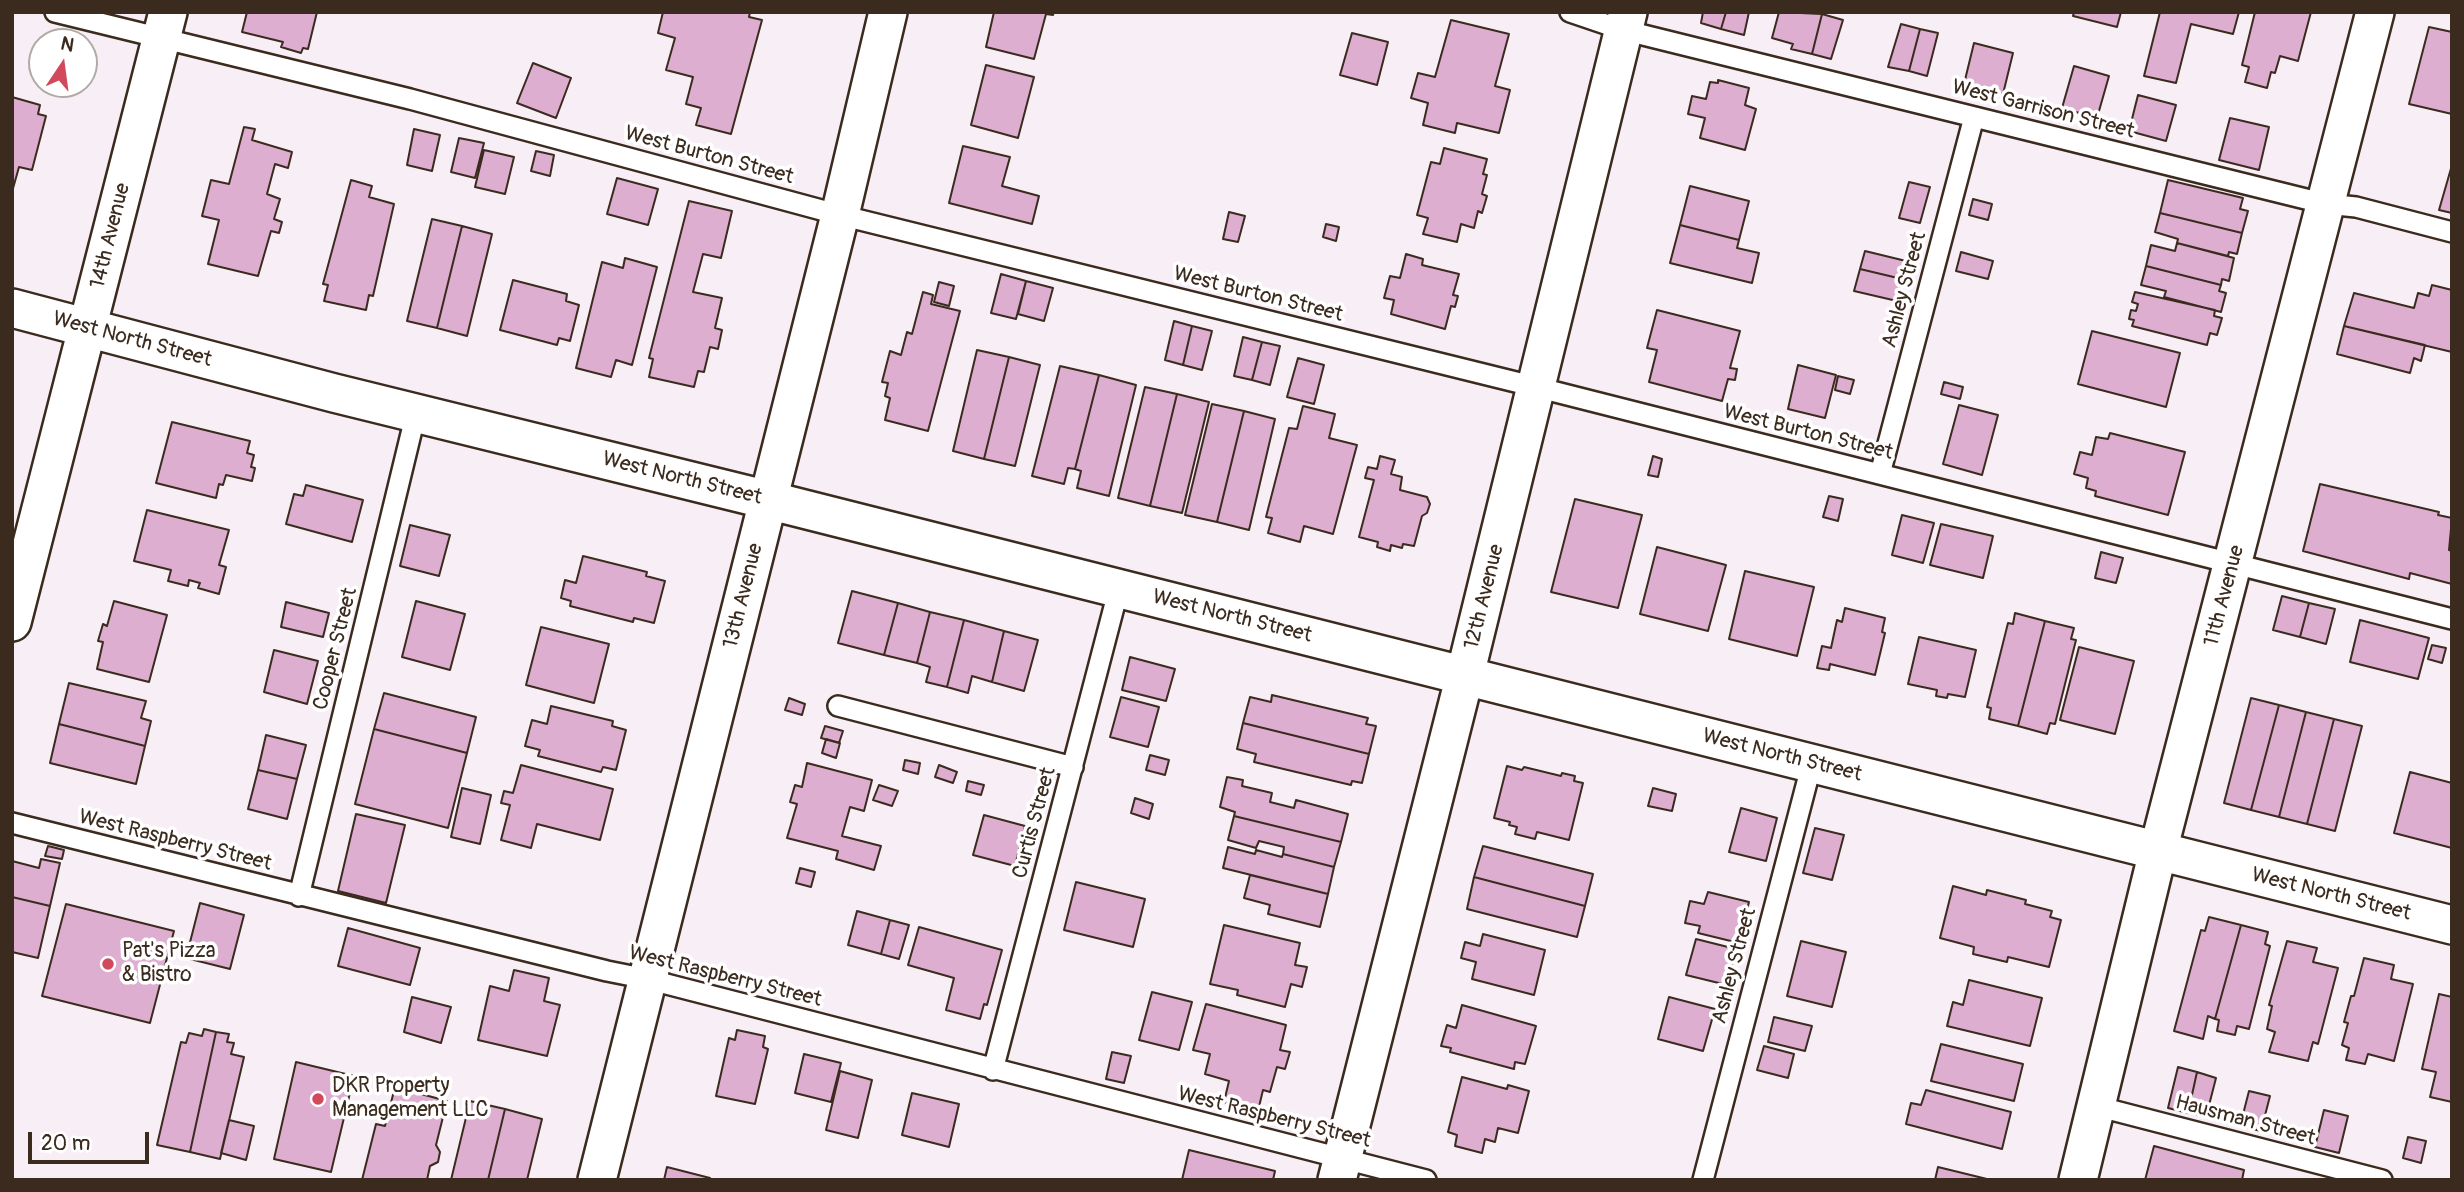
<!DOCTYPE html>
<style>
body{margin:0}
#map{position:relative;width:2464px;height:1192px;overflow:hidden;background:#f8eff6;font-family:Pangolin,sans-serif}
canvas{display:block}
.frame{position:absolute;inset:0;border:14px solid #3b2a1e;pointer-events:none}
.north{position:absolute;left:28px;top:28px;width:70px;height:70px;box-sizing:border-box;background:#fff;border:2px solid #b1aaa5;border-radius:50%;rotate:13deg;font-size:19px;font-weight:700;line-height:28px;text-align:center;color:#3b2a1e}
.north::after{content:'';display:block;margin:auto;width:24px;height:32px;background:#d1495b;clip-path:polygon(50% 0,100% 100%,50% 72%,0 100%)}
.scale{position:absolute;left:28px;top:1132px;width:121px;height:32px;box-sizing:border-box;border:4px solid #3b2a1e;border-top:0;padding-left:9px;font-size:21px;line-height:24px;white-space:nowrap;color:#3b2a1e;-webkit-text-stroke:5px #fff;paint-order:stroke}
</style>
<div id="map">
<canvas width="2464" height="1192"></canvas>
<div class="frame"></div>
<div class="north">N</div>
<div class="scale">20 m</div>
</div>
<script>
const context = document.querySelector('canvas').getContext('2d');
context.lineJoin = 'round';
function fillPath(path, color) { context.fillStyle = color; context.fill(path, 'evenodd'); }
const toPath = rows => new Path2D(rows.map(r => 'M' + r).join(''));
function strokePath(path, color, width, dash) { context.strokeStyle = color; context.lineWidth = width; context.lineCap = dash ? 'butt' : 'round'; context.setLineDash(dash || []); context.stroke(path); }
function write(font, color, halo, rows, align = 'center') {
  context.font = font + ' Pangolin,sans-serif'; context.lineWidth = 7; context.setLineDash([]); context.textBaseline = 'middle'; context.strokeStyle = halo; context.fillStyle = color; for (const [text, x, y, turn = 0] of rows) {
    context.save(); context.translate(x, y); context.rotate((+turn || 0) * Math.PI / 180); context.textAlign = isNaN(turn) ? turn : align; if (halo) context.strokeText(text, 0, 0); context.fillText(text, 0, 0); context.restore();
  }
}
const building = toPath([
 [247,12,317,12,308,49,303,48,301,53,281,47,283,42,242,32,247,12],
 [663,12,750,12,749,17,762,20,731,134,696,125,701,108,686,104,693,77,666,70,675,38,658,33,663,12],
 [994,12,1054,12,1053,15,1046,14,1034,59,986,47,994,12],
 [1703,12,1726,12,1721,29,1701,23,1703,12],
 [1726,12,1749,12,1744,35,1721,29,1726,12],
 [1779,12,1822,14,1812,54,1791,49,1793,44,1772,38,1779,12],
 [2074,12,2121,12,2117,27,2073,16,2074,12],
 [2160,12,2239,12,2233,34,2191,24,2176,83,2144,76,2160,12],
 [2255,12,2311,12,2298,61,2280,56,2275,73,2271,72,2267,88,2245,82,2249,67,2242,65,2255,12],
 [1822,14,1843,20,1831,59,1812,54,1822,14],
 [1451,20,1509,34,1495,86,1510,90,1499,133,1457,123,1455,133,1423,125,1428,103,1411,98,1418,73,1435,77,1451,20],
 [1901,24,1920,29,1909,71,1888,67,1901,24],
 [2429,27,2452,32,2452,114,2409,104,2429,27],
 [1920,29,1938,33,1927,76,1909,71,1920,29],
 [1352,33,1388,42,1377,85,1340,75,1352,33],
 [1974,43,2013,53,2003,94,1964,84,1974,43],
 [533,63,571,78,556,118,517,103,533,63],
 [986,65,1034,77,1018,138,971,125,986,65],
 [2074,66,2109,76,2097,118,2062,108,2074,66],
 [1718,80,1749,88,1745,105,1756,109,1745,150,1700,138,1705,118,1688,114,1692,96,1706,99,1710,82,1718,83,1718,80],
 [2138,95,2176,105,2166,141,2129,131,2138,95],
 [12,97,40,105,38,114,46,116,32,170,19,167,12,192,12,97],
 [2230,118,2269,127,2259,170,2219,160,2230,118],
 [244,127,255,129,252,140,292,152,288,168,275,164,267,194,280,199,274,219,282,222,279,233,271,231,258,276,208,264,219,220,202,216,211,180,229,184,244,127],
 [414,129,440,135,432,171,407,165,414,129],
 [459,138,484,143,475,178,451,172,459,138],
 [963,146,1010,157,1002,186,1039,196,1032,224,949,203,963,146],
 [1444,148,1487,159,1483,174,1487,175,1482,194,1487,196,1482,213,1478,211,1474,228,1461,224,1457,242,1423,234,1428,218,1417,215,1431,162,1440,164,1444,148],
 [484,150,514,157,505,194,475,187,484,150],
 [536,151,554,155,550,176,531,171,536,151],
 [2452,165,2452,213,2439,210,2452,165],
 [617,178,658,189,648,225,607,214,617,178],
 [351,180,372,186,369,197,394,204,373,296,369,295,366,310,324,301,328,285,323,284,351,180],
 [2168,180,2243,198,2240,209,2248,211,2242,233,2160,213,2168,180],
 [1909,182,1930,187,1920,223,1899,218,1909,182],
 [1690,186,1749,201,1739,240,1680,225,1690,186],
 [1973,199,1992,204,1988,220,1969,215,1973,199],
 [689,201,732,211,721,258,703,254,693,292,722,298,715,328,722,330,718,349,710,347,704,372,698,371,694,387,649,377,653,359,649,358,689,201],
 [1229,212,1245,216,1238,242,1223,239,1229,212],
 [2160,213,2242,233,2237,254,2229,252,2228,256,2177,243,2178,239,2155,232,2160,213],
 [432,219,462,226,437,328,407,321,432,219],
 [1326,224,1339,227,1336,241,1323,237,1326,224],
 [1680,225,1739,240,1737,248,1759,253,1752,283,1670,263,1680,225],
 [462,226,492,234,467,336,437,328,462,226],
 [2177,243,2234,258,2229,281,2222,279,2221,285,2146,266,2151,245,2175,251,2177,243],
 [1865,251,1906,261,1902,279,1860,269,1865,251],
 [1961,252,1993,261,1988,279,1956,271,1961,252],
 [1406,254,1423,259,1422,265,1459,274,1453,295,1458,296,1455,307,1451,306,1445,329,1391,314,1394,300,1384,298,1390,276,1400,278,1406,254],
 [625,258,657,267,632,365,616,360,611,377,576,368,602,262,623,268,625,258],
 [2146,266,2221,285,2219,291,2226,293,2221,312,2164,297,2166,291,2141,285,2146,266],
 [1860,269,1902,279,1897,301,1854,291,1860,269],
 [1001,274,1026,281,1016,319,991,313,1001,274],
 [513,280,567,294,566,301,579,305,570,341,559,338,557,345,500,330,513,280],
 [1026,281,1053,288,1044,321,1018,314,1026,281],
 [939,282,954,286,949,306,934,302,939,282],
 [2432,285,2452,290,2452,352,2344,326,2354,293,2414,308,2418,293,2429,296,2432,285],
 [923,292,933,295,931,304,960,311,928,431,885,420,890,398,885,396,888,383,882,382,890,351,901,355,907,332,912,334,923,292],
 [2135,292,2215,310,2214,316,2222,318,2217,335,2210,333,2207,345,2132,326,2134,320,2129,319,2131,310,2136,311,2138,304,2132,302,2135,292],
 [1657,310,1740,331,1730,368,1737,369,1735,380,1728,379,1722,401,1649,382,1657,350,1647,348,1657,310],
 [1174,321,1192,326,1183,365,1165,360,1174,321],
 [1192,326,1212,331,1202,370,1183,365,1192,326],
 [2344,326,2425,345,2421,361,2414,358,2410,373,2337,354,2344,326],
 [2092,331,2180,353,2166,407,2078,384,2092,331],
 [1243,337,1262,342,1252,380,1234,376,1243,337],
 [1262,342,1280,346,1270,385,1252,380,1262,342],
 [977,350,1009,357,984,459,953,451,977,350],
 [1009,357,1040,365,1015,466,984,459,1009,357],
 [1298,358,1324,365,1314,404,1287,397,1298,358],
 [1798,365,1836,375,1825,418,1788,409,1798,365],
 [1060,366,1099,375,1075,469,1068,468,1064,484,1032,476,1060,366],
 [1099,375,1136,385,1109,496,1077,488,1081,471,1075,469,1099,375],
 [1838,376,1854,380,1850,394,1835,390,1838,376],
 [1944,382,1963,387,1960,399,1941,394,1944,382],
 [1145,387,1177,394,1150,506,1118,498,1145,387],
 [1177,394,1209,402,1182,513,1150,506,1177,394],
 [1212,404,1244,411,1217,522,1185,515,1212,404],
 [1959,405,1998,415,1982,475,1943,464,1959,405],
 [1303,406,1335,414,1329,438,1357,445,1333,534,1304,526,1300,542,1268,533,1272,518,1266,517,1289,428,1297,429,1303,406],
 [1244,411,1275,419,1249,530,1217,522,1244,411],
 [172,422,250,441,247,453,254,455,251,467,255,468,252,481,226,475,223,485,219,484,216,498,156,483,172,422],
 [2110,433,2185,452,2168,515,2095,496,2096,491,2086,488,2088,478,2074,474,2080,452,2092,455,2096,437,2108,439,2110,433],
 [1380,456,1395,460,1391,474,1402,477,1400,490,1427,497,1430,504,1427,513,1422,516,1414,546,1403,544,1402,548,1391,545,1390,551,1377,547,1378,542,1359,537,1374,480,1365,478,1368,467,1377,469,1380,456],
 [1653,456,1662,459,1658,477,1648,475,1653,456],
 [2320,484,2439,512,2438,515,2452,518,2449,550,2452,551,2452,584,2410,573,2409,579,2303,551,2320,484],
 [306,485,363,500,352,542,286,524,294,494,303,496,306,485],
 [1829,496,1843,499,1838,521,1823,517,1829,496],
 [1575,499,1642,515,1618,608,1551,592,1575,499],
 [147,510,229,530,219,565,226,567,219,594,198,588,200,583,189,580,188,586,168,581,171,570,134,561,147,510],
 [1902,515,1934,523,1923,563,1892,555,1902,515],
 [1941,524,1993,536,1983,578,1930,565,1941,524],
 [410,525,450,535,439,576,400,566,410,525],
 [1657,547,1726,565,1708,631,1640,614,1657,547],
 [2101,552,2123,558,2116,583,2095,578,2101,552],
 [583,556,647,572,646,576,665,581,654,623,634,618,633,622,570,606,571,601,561,598,565,580,576,583,583,556],
 [1745,571,1814,587,1797,656,1729,639,1745,571],
 [852,591,898,603,884,655,838,643,852,591],
 [2282,596,2309,603,2300,637,2273,630,2282,596],
 [114,601,167,615,149,682,97,669,103,642,98,641,103,624,107,626,114,601],
 [416,601,465,614,450,670,402,657,416,601],
 [286,602,329,613,323,637,281,627,286,602],
 [898,603,930,612,917,663,884,655,898,603],
 [2309,603,2335,609,2326,644,2300,637,2309,603],
 [1845,608,1885,618,1882,632,1885,633,1875,675,1830,664,1829,670,1817,668,1822,646,1831,648,1837,620,1842,622,1845,608],
 [930,612,964,620,947,687,926,682,930,667,917,663,930,612],
 [2015,613,2045,621,2018,726,1989,719,1991,708,1987,707,2008,623,2013,624,2015,613],
 [964,620,1004,631,992,682,972,676,968,693,947,687,964,620],
 [2360,620,2429,638,2418,679,2350,662,2360,620],
 [2045,621,2074,628,2071,639,2076,640,2055,724,2050,723,2047,734,2018,726,2045,621],
 [541,627,609,644,594,703,526,685,541,627],
 [1004,631,1038,640,1024,691,992,682,1004,631],
 [1919,637,1976,650,1965,697,1948,694,1947,698,1936,696,1937,690,1908,684,1919,637],
 [2432,645,2446,648,2442,663,2428,659,2432,645],
 [2079,647,2134,661,2115,734,2060,720,2079,647],
 [274,650,318,661,307,704,264,692,274,650],
 [1130,657,1175,669,1166,701,1122,690,1130,657],
 [69,683,146,701,141,718,151,721,145,746,59,724,69,683],
 [384,693,476,717,467,753,374,729,384,693],
 [1272,695,1368,718,1366,724,1376,726,1369,754,1243,723,1250,697,1271,702,1272,695],
 [1121,697,1159,707,1148,747,1110,737,1121,697],
 [789,698,805,704,802,715,785,710,789,698],
 [2251,698,2279,705,2251,810,2224,803,2251,698],
 [2279,705,2306,712,2279,817,2251,810,2279,705],
 [551,706,613,721,612,726,626,730,616,770,603,767,601,772,538,756,540,750,525,746,532,720,547,724,551,706],
 [2306,712,2334,719,2307,824,2279,817,2306,712],
 [2334,719,2362,726,2335,831,2307,824,2334,719],
 [1243,723,1369,754,1362,783,1352,781,1351,785,1254,762,1256,754,1237,749,1243,723],
 [59,724,145,746,136,784,50,763,59,724],
 [825,726,843,731,839,743,821,738,825,726],
 [374,729,467,753,448,828,355,804,374,729],
 [266,735,306,745,297,779,258,770,266,735],
 [826,739,840,743,836,758,822,753,826,739],
 [1150,755,1169,760,1165,775,1146,770,1150,755],
 [905,760,920,763,918,774,903,770,905,760],
 [807,763,872,780,864,811,850,807,842,836,881,846,874,870,836,859,838,851,787,838,797,804,790,802,795,785,802,787,807,763],
 [521,765,613,789,600,840,537,824,531,848,501,840,510,805,501,803,504,791,513,793,521,765],
 [939,765,957,772,953,783,935,777,939,765],
 [1507,766,1522,770,1524,767,1561,776,1562,773,1575,776,1574,781,1583,783,1569,840,1537,832,1535,839,1515,834,1517,827,1509,825,1510,822,1494,818,1507,766],
 [258,770,297,779,287,819,248,809,258,770],
 [2410,772,2452,783,2452,848,2394,833,2410,772],
 [1227,777,1243,780,1242,786,1272,793,1270,802,1294,808,1296,800,1348,814,1341,842,1234,816,1235,812,1220,807,1227,777],
 [968,781,984,785,981,795,966,791,968,781],
 [879,785,898,791,892,806,873,800,879,785],
 [462,788,491,795,480,844,451,837,462,788],
 [1653,788,1676,794,1672,811,1648,806,1653,788],
 [1135,798,1153,804,1149,819,1131,813,1135,798],
 [1741,808,1777,818,1766,861,1729,852,1741,808],
 [356,814,405,825,386,903,338,891,356,814],
 [984,815,1025,826,1015,866,973,855,984,815],
 [1234,816,1341,842,1334,867,1283,854,1284,847,1259,841,1256,848,1228,840,1234,816],
 [1815,828,1844,835,1832,880,1803,873,1815,828],
 [48,846,64,850,62,859,45,856,48,846],
 [1483,846,1593,874,1585,906,1474,877,1483,846],
 [1228,847,1255,854,1256,850,1282,857,1283,854,1334,867,1328,894,1223,868,1228,847],
 [41,859,60,863,50,906,12,897,12,861,39,868,41,859],
 [800,868,815,872,811,887,796,883,800,868],
 [1250,875,1328,894,1320,927,1268,914,1270,905,1244,898,1250,875],
 [1474,877,1585,906,1577,937,1467,909,1474,877],
 [1076,882,1145,899,1133,947,1064,930,1076,882],
 [1953,886,1986,895,1987,890,2026,900,2025,904,2052,911,2050,917,2061,920,2049,967,2008,957,2007,962,1973,954,1974,947,1940,938,1953,886],
 [1708,892,1749,902,1739,943,1698,933,1700,926,1685,923,1690,901,1704,904,1708,892],
 [12,897,50,906,38,958,12,952,12,897],
 [200,903,244,915,230,969,186,958,200,903],
 [66,904,174,931,150,1023,42,996,66,904],
 [857,911,890,920,881,954,848,945,857,911],
 [2209,917,2241,925,2215,1019,2208,1016,2203,1039,2174,1031,2201,930,2205,931,2209,917],
 [890,920,909,925,899,959,881,954,890,920],
 [1224,925,1300,943,1295,965,1307,967,1302,987,1291,984,1285,1007,1237,995,1238,990,1210,984,1224,925],
 [2241,925,2268,932,2265,944,2270,946,2249,1029,2237,1026,2235,1035,2217,1031,2219,1020,2215,1019,2241,925],
 [919,927,1002,950,987,1005,984,1004,980,1019,946,1010,954,978,908,965,919,927],
 [348,928,420,948,410,985,338,966,348,928],
 [1483,934,1545,950,1534,995,1472,979,1476,962,1461,958,1465,942,1480,946,1483,934],
 [1696,939,1736,949,1727,985,1686,975,1696,939],
 [1801,941,1846,952,1832,1007,1787,996,1801,941],
 [2287,941,2317,948,2313,962,2338,968,2318,1044,2313,1042,2308,1061,2269,1052,2275,1032,2267,1029,2272,1006,2269,1005,2287,941],
 [2364,958,2394,965,2391,979,2413,984,2394,1061,2368,1054,2365,1064,2346,1060,2349,1048,2342,1045,2348,1023,2344,1022,2351,996,2354,996,2364,958],
 [514,970,549,978,544,1001,560,1005,547,1056,478,1040,490,986,509,991,514,970],
 [1969,980,2042,998,2030,1046,1947,1026,1953,1002,1963,1005,1969,980],
 [1152,992,1192,1002,1179,1050,1139,1040,1152,992],
 [2439,994,2452,997,2452,1102,2430,1097,2436,1072,2422,1069,2439,994],
 [412,997,451,1007,441,1043,404,1032,412,997],
 [1669,997,1715,1009,1703,1051,1658,1039,1669,997],
 [1206,1004,1286,1025,1280,1050,1290,1052,1285,1069,1277,1067,1270,1092,1263,1090,1258,1111,1224,1102,1229,1081,1205,1074,1210,1054,1193,1050,1206,1004],
 [1462,1005,1536,1026,1525,1064,1515,1062,1514,1069,1450,1052,1451,1048,1441,1046,1447,1025,1456,1028,1462,1005],
 [1774,1017,1812,1026,1805,1051,1768,1042,1774,1017],
 [204,1029,216,1032,190,1152,157,1145,181,1042,186,1043,189,1033,202,1036,204,1029],
 [737,1030,765,1036,763,1047,768,1049,755,1104,716,1096,729,1038,735,1040,737,1030],
 [216,1032,229,1034,227,1042,234,1043,231,1054,244,1057,220,1159,190,1152,216,1032],
 [1941,1044,2023,1064,2014,1101,1931,1081,1941,1044],
 [1764,1046,1794,1054,1788,1078,1757,1070,1764,1046],
 [1112,1052,1131,1056,1124,1083,1106,1079,1112,1052],
 [804,1054,841,1063,831,1102,795,1093,804,1054],
 [296,1062,354,1076,331,1172,274,1159,296,1062],
 [2178,1067,2197,1072,2188,1113,2168,1108,2178,1067],
 [840,1071,872,1080,858,1138,826,1130,840,1071],
 [2197,1072,2216,1078,2206,1117,2188,1113,2197,1072],
 [1462,1077,1507,1089,1508,1085,1529,1091,1518,1133,1498,1128,1495,1142,1485,1139,1482,1153,1455,1146,1457,1135,1448,1132,1462,1077],
 [395,1087,447,1101,436,1145,440,1152,438,1162,430,1166,427,1180,362,1180,376,1124,385,1126,395,1087],
 [1926,1090,2011,1112,2002,1149,1906,1124,1911,1103,1921,1105,1926,1090],
 [2249,1091,2270,1096,2261,1131,2240,1126,2249,1091],
 [912,1093,959,1104,949,1147,902,1135,912,1093],
 [470,1101,505,1109,488,1180,451,1180,470,1101],
 [505,1109,542,1119,527,1180,488,1180,505,1109],
 [2324,1110,2348,1116,2339,1153,2315,1147,2324,1110],
 [229,1120,254,1126,246,1160,221,1153,229,1120],
 [2408,1137,2426,1141,2421,1163,2403,1158,2408,1137],
 [2154,1146,2244,1170,2242,1180,2145,1180,2154,1146],
 [1189,1150,1275,1171,1273,1180,1182,1180,1189,1150],
 [667,1167,710,1178,710,1180,664,1180,667,1167],
 [1938,1167,1991,1180,1935,1180,1938,1167]
]);
const service = toPath([
 [55,12,410,99,840,215,1536,387,2452,619],
 [1570,12,1623,30,2326,204,2356,207,2452,232],
 [1880,474,1974,117],
 [838,706,1073,767],
 [12,823,607,971,647,979,1426,1180],
 [299,896,416,413],
 [993,1070,1119,588],
 [2096,1106,2382,1180],
 [1703,1180,1812,763]
]);
const minor = toPath([
 [12,308,334,393,768,500,2452,925],
 [12,622,168,12],
 [597,1180,840,215,888,12],
 [1337,1180,1465,675,1628,12],
 [2078,1180,2158,851,2375,12]
]);
const markers = [
 [108,964,7,"#d1495b"],
 [318,1099,7,"#d1495b"]
];
const streetNames = [
 ["West Garrison Street",2043,110,14],
 ["West Burton Street",709,156,15],
 ["14th Avenue",111,236,-76],
 ["Ashley Street",1905,290,-75],
 ["West Burton Street",1258,295,14],
 ["West North Street",132,340,15],
 ["West Burton Street",1808,433,14],
 ["West North Street",682,479,14],
 ["13th Avenue",744,596,-76],
 ["11th Avenue",2225,596,-75],
 ["12th Avenue",1485,597,-76],
 ["West North Street",1232,617,14],
 ["Cooper Street",336,649,-76],
 ["West North Street",1782,756,14],
 ["Curtis Street",1035,823,-75],
 ["West Raspberry Street",175,841,14],
 ["West North Street",2331,895,14],
 ["Ashley Street",1735,966,-75],
 ["West Raspberry Street",725,977,14],
 ["West Raspberry Street",1274,1118,14],
 ["Hausman Street",2245,1121,15]
];
const poiNames = [
 ["Pat's Pizza",122,952],
 ["& Bistro",122,976],
 ["DKR Property",332,1087],
 ["Management LLC",332,1111]
];
fillPath(building, '#ddaed0');
strokePath(building, '#3b2a1e', 2);
strokePath(service, '#3b2a1e', 24);
strokePath(minor, '#3b2a1e', 42);
strokePath(service, '#fff', 19);
strokePath(minor, '#fff', 37);
for (const [x, y, r, color] of markers) { const dot = new Path2D(); dot.arc(x, y, r, 0, 2 * Math.PI); context.fillStyle = color; context.fill(dot); strokePath(dot, '#fff', 2.5); }
write('21px', '#3b2a1e', '#fff', streetNames);
write('21px', '#3b2a1e', '#fff', poiNames, 'left');
</script>
